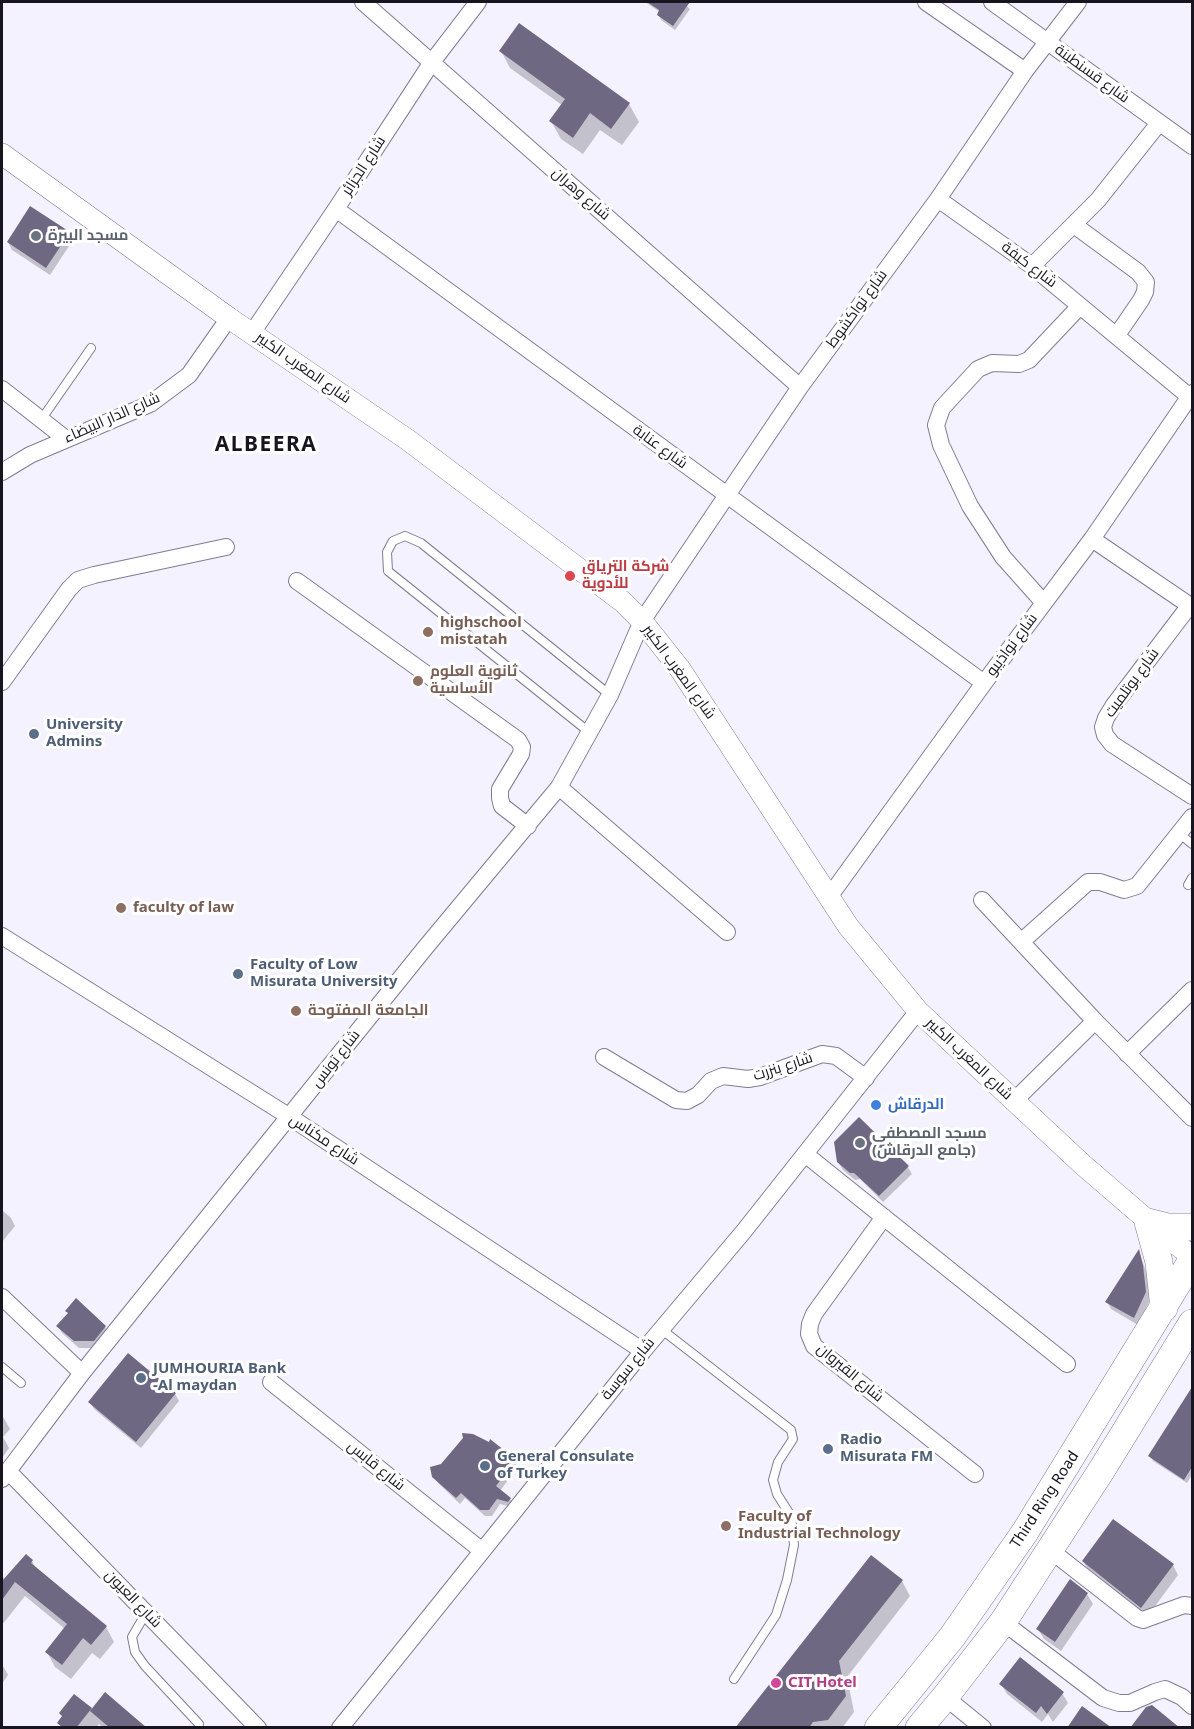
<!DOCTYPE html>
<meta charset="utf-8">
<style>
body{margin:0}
#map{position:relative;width:1194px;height:1729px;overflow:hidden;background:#f4f2fe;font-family:"Noto Sans",sans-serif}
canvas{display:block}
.frame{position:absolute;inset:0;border:3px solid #181520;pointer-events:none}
</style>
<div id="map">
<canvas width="1194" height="1729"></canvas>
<div class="frame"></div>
</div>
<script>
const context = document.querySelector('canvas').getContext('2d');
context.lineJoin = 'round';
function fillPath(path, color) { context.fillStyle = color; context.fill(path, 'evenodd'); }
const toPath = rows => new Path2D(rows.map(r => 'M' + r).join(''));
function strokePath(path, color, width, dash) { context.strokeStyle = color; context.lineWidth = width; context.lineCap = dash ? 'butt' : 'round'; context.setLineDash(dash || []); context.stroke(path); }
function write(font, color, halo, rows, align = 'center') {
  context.font = font + ' "Noto Sans",Cairo,sans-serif'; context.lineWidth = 6; context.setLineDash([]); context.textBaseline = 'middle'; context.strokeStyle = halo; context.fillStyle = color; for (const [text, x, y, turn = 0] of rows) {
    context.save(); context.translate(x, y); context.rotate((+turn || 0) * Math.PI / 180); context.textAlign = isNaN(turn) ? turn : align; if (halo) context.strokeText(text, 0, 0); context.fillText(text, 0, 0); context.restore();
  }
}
const shadow = toPath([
 [645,2,683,2,690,9,675,30,661,20,659,15,660,12],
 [501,51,629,104,639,122,622,145,600,130,583,154,561,139,551,121,562,105,510,68],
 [69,233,73,240,50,275,12,250,8,242],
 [838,1162,907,1166,912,1174,883,1202,860,1179,855,1180,843,1170],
 [2,1210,11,1218,15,1226,2,1242],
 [1139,1252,1147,1274,1150,1300,1138,1325,1111,1309,1107,1302],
 [76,1301,105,1327,109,1334,99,1348,79,1348,62,1333,58,1326,69,1314],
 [1192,1390,1192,1475,1187,1483,1153,1461,1150,1456],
 [175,1394,179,1401,141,1448,94,1409,90,1402],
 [2,1415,10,1429,3,1437,9,1448,2,1458],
 [513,1459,516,1465,510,1473,511,1476,500,1491,510,1499,514,1505,512,1507,500,1504,492,1516,485,1516,465,1498,460,1504,438,1483,434,1477],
 [32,1561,37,1570,106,1627,114,1642,100,1659,92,1653,71,1679,55,1667,47,1652,65,1629,25,1596,2,1625,2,1576,5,1579],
 [1083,1561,1173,1565,1178,1575,1147,1617,1089,1571],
 [902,1581,910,1596,847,1677,854,1712,842,1728,737,1728],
 [1087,1594,1093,1604,1061,1651,1044,1639,1038,1629],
 [2,1664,8,1675,2,1684],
 [1001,1684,1062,1693,1068,1703,1053,1722,1048,1714,1042,1722,1007,1694],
 [91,1709,92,1711,145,1728,103,1728,99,1724,96,1728,62,1728,59,1723]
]);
const building = toPath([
 [647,2,690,2,673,26,657,15,659,10],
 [519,23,630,103,611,129,590,113,573,138,549,121,565,99,499,51],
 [30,206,70,232,46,268,7,242],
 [859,1117,909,1166,879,1196,854,1173,850,1173,837,1162,834,1142],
 [1139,1249,1143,1265,1146,1292,1134,1318,1105,1302],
 [76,1298,106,1326,94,1341,74,1341,56,1326,68,1313,65,1311],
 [128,1353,176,1393,136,1442,88,1402],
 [1192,1387,1192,1467,1184,1480,1148,1456],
 [462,1433,473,1434,489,1442,490,1439,514,1458,506,1467,509,1469,496,1486,511,1498,508,1502,497,1499,489,1510,480,1510,461,1493,456,1498,432,1477,430,1467,441,1464,463,1438],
 [1113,1519,1174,1564,1141,1608,1082,1561],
 [26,1554,33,1560,31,1563,107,1626,91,1645,83,1638,62,1665,45,1652,67,1624,15,1582,2,1600,2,1581],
 [871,1555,903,1580,839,1661,846,1696,828,1720,813,1722,809,1728,735,1728],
 [1070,1579,1088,1593,1055,1642,1036,1629],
 [1020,1657,1064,1692,1047,1714,1041,1706,1036,1713,999,1684],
 [105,1692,147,1728,110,1728,90,1711],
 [74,1694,92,1708,76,1728,63,1728,57,1723,62,1716,59,1713],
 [1152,1705,1180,1728,1130,1728,1146,1707],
 [1082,1706,1112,1728,1067,1728]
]);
const service = toPath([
 [41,420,91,348],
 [589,732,388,571,387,552,393,541,405,536,421,543,610,695],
 [1180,834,1192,844],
 [1188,885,1192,878],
 [661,1329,791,1430,793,1439,778,1462,773,1480,777,1494,791,1516,794,1545,787,1580,776,1615,734,1679],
 [2,1367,21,1383],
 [146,1613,132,1637,135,1652,145,1666,199,1724]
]);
const minor = toPath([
 [363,2,800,387],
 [926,2,1025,71],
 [992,2,1192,146],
 [938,199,1032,266,1190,397],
 [336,209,984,683],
 [1074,225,1138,272,1146,282,1145,292,1141,300,1117,335],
 [1032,266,1098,200,1159,123],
 [252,333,336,209,432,62,478,2],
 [2,389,66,439],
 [2,472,30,455,150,404,189,375,229,318],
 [1092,539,1192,607],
 [297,581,518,740,522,747,521,754,500,789,500,798,502,806,528,826],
 [1044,603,1003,557,970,506,941,445,936,425,942,408,978,369,992,363,1019,364,1029,360,1080,306],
 [1190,605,1114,705,1106,718,1103,727,1105,735,1112,744,1192,796],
 [2,682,69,589,78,580,94,575,226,547],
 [559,787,727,932],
 [829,897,984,683,1092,539,1192,393],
 [982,900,1095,1021,1192,1118],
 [2,936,290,1117,643,1351],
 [1021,942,1088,882,1100,882,1124,890,1137,886,1192,817],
 [1127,1054,1192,990],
 [604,1057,676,1100,687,1101,698,1095,711,1081,723,1076,748,1079,760,1077,822,1054,836,1056,866,1078],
 [1014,1101,1095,1021],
 [805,1154,1067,1364],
 [884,1217,814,1314,810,1324,809,1334,814,1346,975,1474],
 [2,1297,82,1373],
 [271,1382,481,1550],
 [8,1471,258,1728],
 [2,1479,82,1373,425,948,559,787,610,695,642,621,800,387,938,199,1025,71,1078,2],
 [1050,1550,1137,1618,1143,1620,1184,1605,1192,1606],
 [1003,1622,1103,1698,1119,1703,1130,1703,1155,1692,1165,1689,1182,1697,1192,1706],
 [945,1697,983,1728],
 [340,1728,643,1351,744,1231,918,1011]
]);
const tertiary = toPath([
 [2,154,229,318,408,440,623,602,642,621,680,669,848,926,918,1011,1082,1164,1169,1239,1192,1256]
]);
const primary = toPath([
 [1148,1222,1159,1262,1164,1308],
 [1148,1222,1168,1227,1192,1227],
 [878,1728,952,1637,1025,1532,1192,1260],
 [919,1728,945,1697,1003,1622,1101,1471,1192,1323]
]);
const markers = [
 [36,236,6,"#6b7280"],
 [570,576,6,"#e0444e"],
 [428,632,6,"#8d6e63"],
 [418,681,6,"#8d6e63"],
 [34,734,6,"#5c6f8a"],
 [121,908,6,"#8d6e63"],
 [238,974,6,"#5c6f8a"],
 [296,1011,6,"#8d6e63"],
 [876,1105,6,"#3f7fe0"],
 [860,1143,6,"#6b7280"],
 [141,1378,6,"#5c6f8a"],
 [828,1449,6,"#5c6f8a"],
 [485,1466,6,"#5c6f8a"],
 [726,1526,6,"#8d6e63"],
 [776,1683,6,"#d1479c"]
];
const streetNames = [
 ["شارع قسنطينة",1092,74,36],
 ["شارع الجزائر",364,166,-57],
 ["شارع وهران",581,194,41],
 ["شارع كيفة",1029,265,37],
 ["شارع نواكشوط",857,309,-54],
 ["شارع المغرب الكبير",303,368,35],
 ["شارع الدار البيضاء",112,418,-24],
 ["شارع عنابة",660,447,36],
 ["شارع نواذيبو",1012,645,-53],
 ["شارع المغرب الكبير",679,672,54],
 ["شارع بوتلميت",1132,683,-54],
 ["شارع تونس",336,1059,-52],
 ["شارع المغرب الكبير",969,1059,43],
 ["شارع بنزرت",783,1067,-18],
 ["شارع مكناس",324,1140,33],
 ["شارع سوسة",628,1369,-51],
 ["شارع القيروان",850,1373,40],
 ["شارع قابس",376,1466,39],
 ["Third Ring Road",1045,1500,-57],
 ["شارع العيون",133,1599,46]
];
const worshipNames = [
 ["مسجد البيرة",48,236],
 ["مسجد المصطفى",872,1134],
 ["(جامع الدرقاش)",872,1151]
];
const healthNames = [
 ["شركة الترياق",582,567],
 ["للأدوية",582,584]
];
const educationNames = [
 ["highschool",440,623],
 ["mistatah",440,640],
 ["ثانوية العلوم",430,672],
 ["الأساسية",430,689],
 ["faculty of law",133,908],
 ["الجامعة المفتوحة",308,1011],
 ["Faculty of",738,1517],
 ["Industrial Technology",738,1534]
];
const serviceNames = [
 ["University",46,725],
 ["Admins",46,742],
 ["Faculty of Low",250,965],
 ["Misurata University",250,982],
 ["JUMHOURIA Bank",153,1369],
 ["-Al maydan",153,1386],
 ["Radio",840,1440],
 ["Misurata FM",840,1457],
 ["General Consulate",497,1457],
 ["of Turkey",497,1474]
];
const shopNames = [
 ["الدرقاش",888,1105]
];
const hotelNames = [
 ["CIT Hotel",788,1683]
];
const districtNames = [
 ["ALBEERA",266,445]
];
fillPath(shadow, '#0003');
fillPath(building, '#6e6883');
strokePath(service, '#827b97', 10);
strokePath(minor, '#827b97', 18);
strokePath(tertiary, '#827b97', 22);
strokePath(primary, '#827b97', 28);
strokePath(service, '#fff', 8);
strokePath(minor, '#fff', 16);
strokePath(tertiary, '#fff', 21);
strokePath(primary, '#fff', 27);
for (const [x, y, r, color] of markers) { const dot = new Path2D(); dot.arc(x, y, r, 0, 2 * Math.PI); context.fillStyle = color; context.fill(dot); strokePath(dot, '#fff', 2); }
write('15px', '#181520', '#fff', streetNames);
write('bold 15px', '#5b616d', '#fff', worshipNames, 'left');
write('bold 15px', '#be3a42', '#fff', healthNames, 'left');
write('bold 15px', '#785e54', '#fff', educationNames, 'left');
write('bold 15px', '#4e5e75', '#fff', serviceNames, 'left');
write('bold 15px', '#366cbe', '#fff', shopNames, 'left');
write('bold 15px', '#b23c85', '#fff', hotelNames, 'left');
context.letterSpacing = '1.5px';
write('bold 21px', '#181520', '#fff', districtNames);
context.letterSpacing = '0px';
</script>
